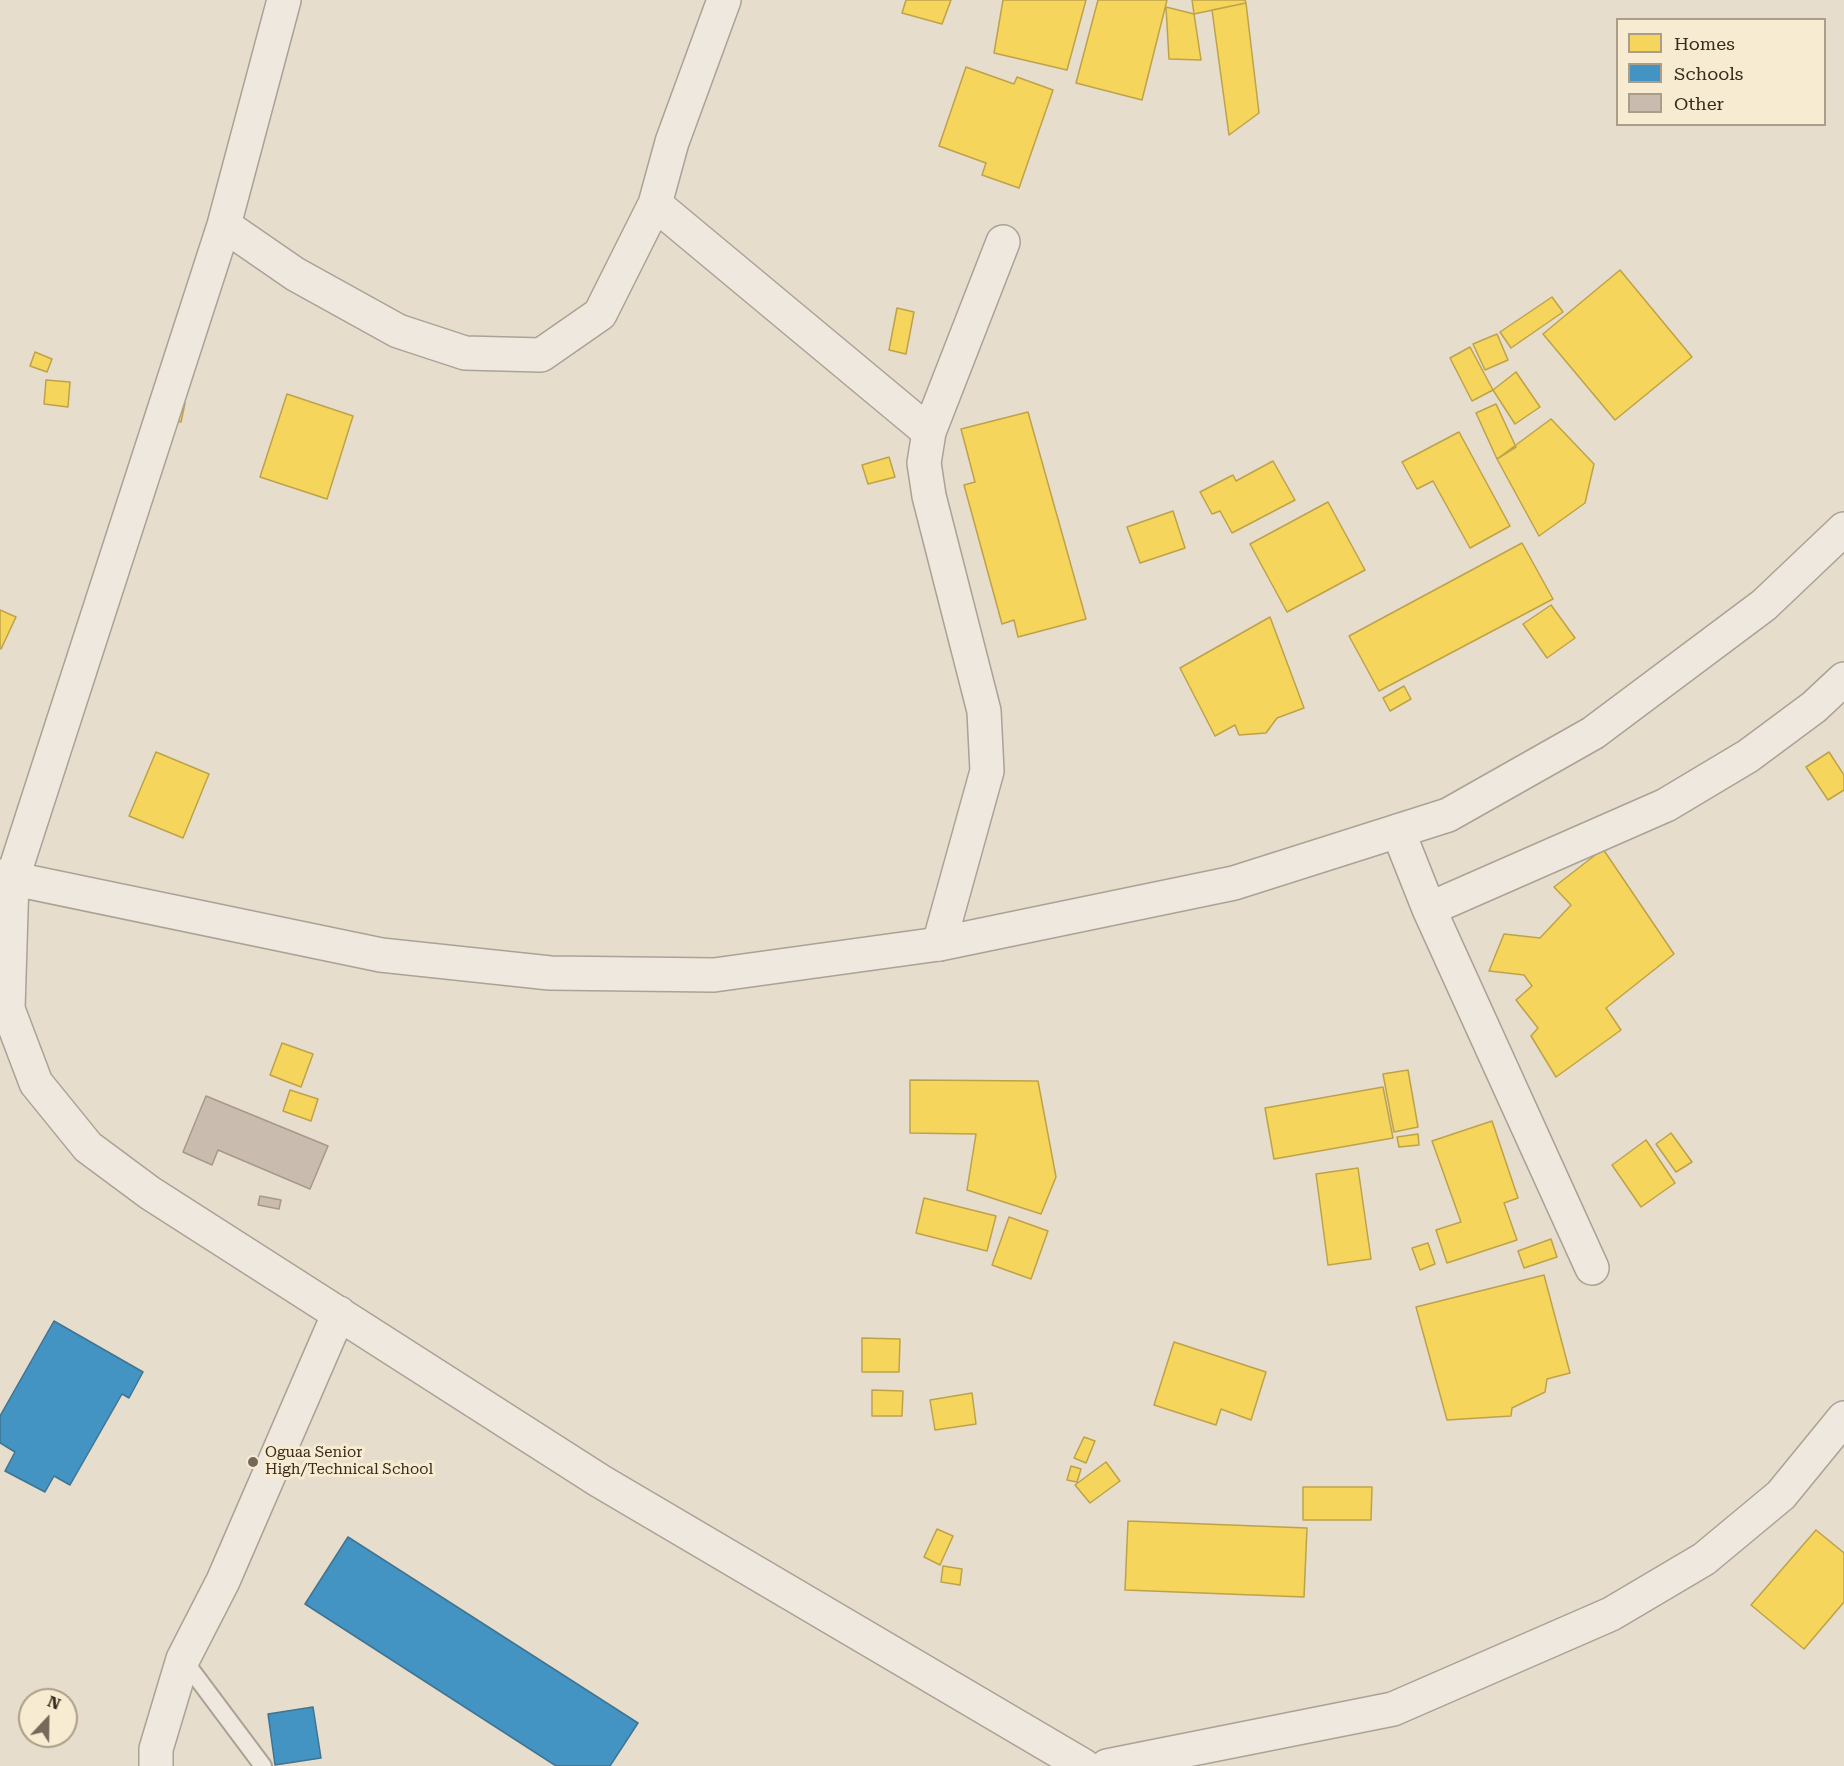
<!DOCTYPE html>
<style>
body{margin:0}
#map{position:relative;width:1844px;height:1766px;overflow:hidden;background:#e6ddcc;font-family:"Roboto Serif",serif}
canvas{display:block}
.legend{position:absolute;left:1616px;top:18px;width:210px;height:108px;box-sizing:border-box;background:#f7ebd1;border:2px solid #ab9e89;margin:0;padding:8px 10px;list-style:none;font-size:18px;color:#3a2a1d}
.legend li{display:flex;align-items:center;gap:12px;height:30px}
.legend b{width:30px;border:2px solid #ab9e89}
.north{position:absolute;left:18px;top:1688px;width:60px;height:60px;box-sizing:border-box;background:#f7ebd1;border:2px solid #ab9e89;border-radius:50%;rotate:22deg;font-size:16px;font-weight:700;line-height:24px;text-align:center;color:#3a2a1d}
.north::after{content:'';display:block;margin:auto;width:21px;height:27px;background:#76695a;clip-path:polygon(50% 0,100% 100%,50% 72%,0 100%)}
</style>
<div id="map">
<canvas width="1844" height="1766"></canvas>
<ul class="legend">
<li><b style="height:16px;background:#f6d55c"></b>Homes</li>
<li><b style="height:16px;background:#4393c3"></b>Schools</li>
<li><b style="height:16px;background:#c9bbad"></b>Other</li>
</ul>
<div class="north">N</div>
</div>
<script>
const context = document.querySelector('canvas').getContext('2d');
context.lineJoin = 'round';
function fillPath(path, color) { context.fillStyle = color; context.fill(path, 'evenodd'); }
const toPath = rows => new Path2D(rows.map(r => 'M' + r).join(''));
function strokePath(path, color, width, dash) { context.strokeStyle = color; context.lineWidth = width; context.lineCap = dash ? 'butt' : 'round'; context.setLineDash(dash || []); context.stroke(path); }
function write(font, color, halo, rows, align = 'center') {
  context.font = font + ' "Roboto Serif",serif'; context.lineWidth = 6; context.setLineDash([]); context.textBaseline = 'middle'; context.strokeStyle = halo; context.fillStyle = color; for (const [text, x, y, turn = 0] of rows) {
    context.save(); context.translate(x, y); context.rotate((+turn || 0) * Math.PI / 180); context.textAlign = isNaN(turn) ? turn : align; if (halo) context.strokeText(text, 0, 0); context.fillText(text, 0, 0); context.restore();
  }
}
const homes = toPath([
 [906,0,951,0,942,24,902,13,906,0],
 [1003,0,1086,0,1067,70,994,53,1003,0],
 [1098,0,1167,0,1142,100,1076,83,1098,0],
 [1192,0,1245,0,1246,3,1194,14,1192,0],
 [1246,3,1259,113,1229,135,1212,10,1246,3],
 [1166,7,1194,14,1201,60,1169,59,1166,7],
 [966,67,1014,84,1017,77,1053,90,1019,188,982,175,986,163,939,146,966,67],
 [1620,270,1692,357,1615,420,1543,334,1620,270],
 [1552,297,1563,312,1511,348,1500,332,1552,297],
 [897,308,914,312,906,354,889,350,897,308],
 [1497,334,1508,360,1485,370,1473,344,1497,334],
 [1470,347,1493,390,1472,401,1450,358,1470,347],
 [35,352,52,359,47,372,30,366,35,352],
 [1516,372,1540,407,1515,424,1493,390,1516,372],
 [46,380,70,382,68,407,44,404,46,380],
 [287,394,353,416,327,499,260,477,287,394],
 [173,400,185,403,181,422,169,419,173,400],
 [1496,404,1516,447,1497,459,1476,413,1496,404],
 [1028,412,1086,619,1018,637,1014,620,1002,624,964,485,975,482,961,429,1028,412],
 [1551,419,1594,464,1585,503,1539,536,1497,459,1551,419],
 [1459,432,1510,526,1470,548,1433,481,1417,489,1402,462,1459,432],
 [889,457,895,477,868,484,862,465,889,457],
 [1273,461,1295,500,1232,533,1220,511,1212,514,1200,492,1233,475,1236,481,1273,461],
 [1328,502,1365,570,1287,612,1250,544,1328,502],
 [1173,511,1185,548,1140,563,1127,527,1173,511],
 [1522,543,1553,599,1379,691,1349,636,1522,543],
 [1551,605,1575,638,1547,658,1523,624,1551,605],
 [0,610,16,617,1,649,0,648,0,610],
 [1270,617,1304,708,1277,718,1266,733,1239,735,1235,725,1215,736,1180,668,1270,617],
 [1404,686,1411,699,1390,711,1383,698,1404,686],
 [156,752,209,774,183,838,129,816,156,752],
 [1829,752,1844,775,1844,790,1828,800,1806,767,1829,752],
 [1603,849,1674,954,1606,1008,1621,1030,1556,1077,1531,1036,1538,1028,1516,1000,1532,986,1524,975,1489,971,1504,934,1540,938,1571,905,1554,887,1603,849],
 [282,1043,313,1054,301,1087,270,1075,282,1043],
 [1408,1070,1418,1127,1394,1132,1383,1074,1408,1070],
 [910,1080,1038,1081,1056,1177,1041,1214,967,1190,976,1134,910,1133,910,1080],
 [1383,1087,1393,1138,1274,1159,1265,1108,1383,1087],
 [290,1090,318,1099,311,1121,283,1111,290,1090],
 [1492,1121,1518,1198,1504,1203,1517,1240,1447,1263,1436,1230,1461,1222,1432,1141,1492,1121],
 [1671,1133,1692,1162,1676,1172,1656,1144,1671,1133],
 [1418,1134,1419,1145,1399,1147,1397,1137,1418,1134],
 [1646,1140,1675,1183,1641,1207,1612,1165,1646,1140],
 [1358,1168,1371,1259,1328,1265,1316,1174,1358,1168],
 [924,1198,996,1216,987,1251,916,1233,924,1198],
 [1009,1217,1048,1231,1031,1279,992,1265,1009,1217],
 [1551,1239,1557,1257,1524,1268,1518,1251,1551,1239],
 [1428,1243,1435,1264,1420,1270,1412,1248,1428,1243],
 [1544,1275,1570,1373,1547,1379,1545,1392,1512,1408,1511,1416,1447,1420,1416,1307,1544,1275],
 [862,1338,900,1339,899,1372,862,1372,862,1338],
 [1174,1342,1266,1372,1251,1420,1221,1409,1216,1425,1154,1405,1174,1342],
 [872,1390,903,1391,902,1416,872,1416,872,1390],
 [972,1393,976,1424,935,1430,930,1400,972,1393],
 [1084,1437,1095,1441,1086,1463,1074,1458,1084,1437],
 [1106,1462,1120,1481,1090,1503,1075,1485,1106,1462],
 [1071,1466,1081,1469,1077,1482,1067,1480,1071,1466],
 [1303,1487,1372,1487,1371,1520,1303,1520,1303,1487],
 [1128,1521,1307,1528,1304,1597,1125,1590,1128,1521],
 [937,1529,953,1536,940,1565,924,1557,937,1529],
 [1816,1530,1844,1553,1844,1602,1804,1649,1751,1605,1816,1530],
 [943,1566,962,1569,960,1585,941,1582,943,1566]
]);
const schools = toPath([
 [54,1321,143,1372,129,1398,122,1394,70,1485,54,1476,45,1492,5,1471,15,1452,0,1443,0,1416,54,1321],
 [348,1537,638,1723,610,1766,556,1766,305,1604,348,1537],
 [313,1707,321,1758,275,1765,268,1714,313,1707]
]);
const building = toPath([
 [206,1096,328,1146,310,1189,218,1150,212,1165,183,1152,206,1096],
 [260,1196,281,1200,279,1209,258,1205,260,1196]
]);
const service = toPath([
 [183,1659,263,1766]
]);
const minor = toPath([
 [284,0,224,225,12,880,8,1009,36,1083,88,1147,150,1193,600,1481,1084,1766],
 [655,204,929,432],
 [224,225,295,274,398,331,465,353,541,355,600,314,655,204,672,142,724,0],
 [1398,831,1429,909],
 [939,944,987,771,984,711,929,496,924,463,929,432,1003,242],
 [1592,1268,1429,909,1666,805,1748,756,1814,707,1844,679],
 [156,1766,156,1749,183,1659,223,1581,339,1313],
 [1107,1766,1393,1709,1611,1614,1704,1559,1781,1495,1844,1418]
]);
const tertiary = toPath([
 [0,876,381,955,550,973,714,975,939,944,1234,883,1448,815,1593,733,1764,605,1844,529]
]);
const markers = [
 [253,1462,6,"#76695a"]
];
const poiNames = [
 ["Oguaa Senior",265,1453],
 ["High/Technical School",265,1470]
];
fillPath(homes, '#f6d55c');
strokePath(homes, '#bea249', 1.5);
fillPath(schools, '#4393c3');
strokePath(schools, '#407491', 1.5);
fillPath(building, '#c9bbad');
strokePath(building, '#a6988b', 1.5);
strokePath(service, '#aba296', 20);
strokePath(minor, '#aba296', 36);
strokePath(tertiary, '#aba296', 36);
strokePath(service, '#eee8de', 16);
strokePath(minor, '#eee8de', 33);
strokePath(tertiary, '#eee8de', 33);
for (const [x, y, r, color] of markers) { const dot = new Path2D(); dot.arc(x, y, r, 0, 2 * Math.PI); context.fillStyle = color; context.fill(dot); strokePath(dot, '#f7ebd1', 2); }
write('15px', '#3a2a1d', '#f7ebd1', poiNames, 'left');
</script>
